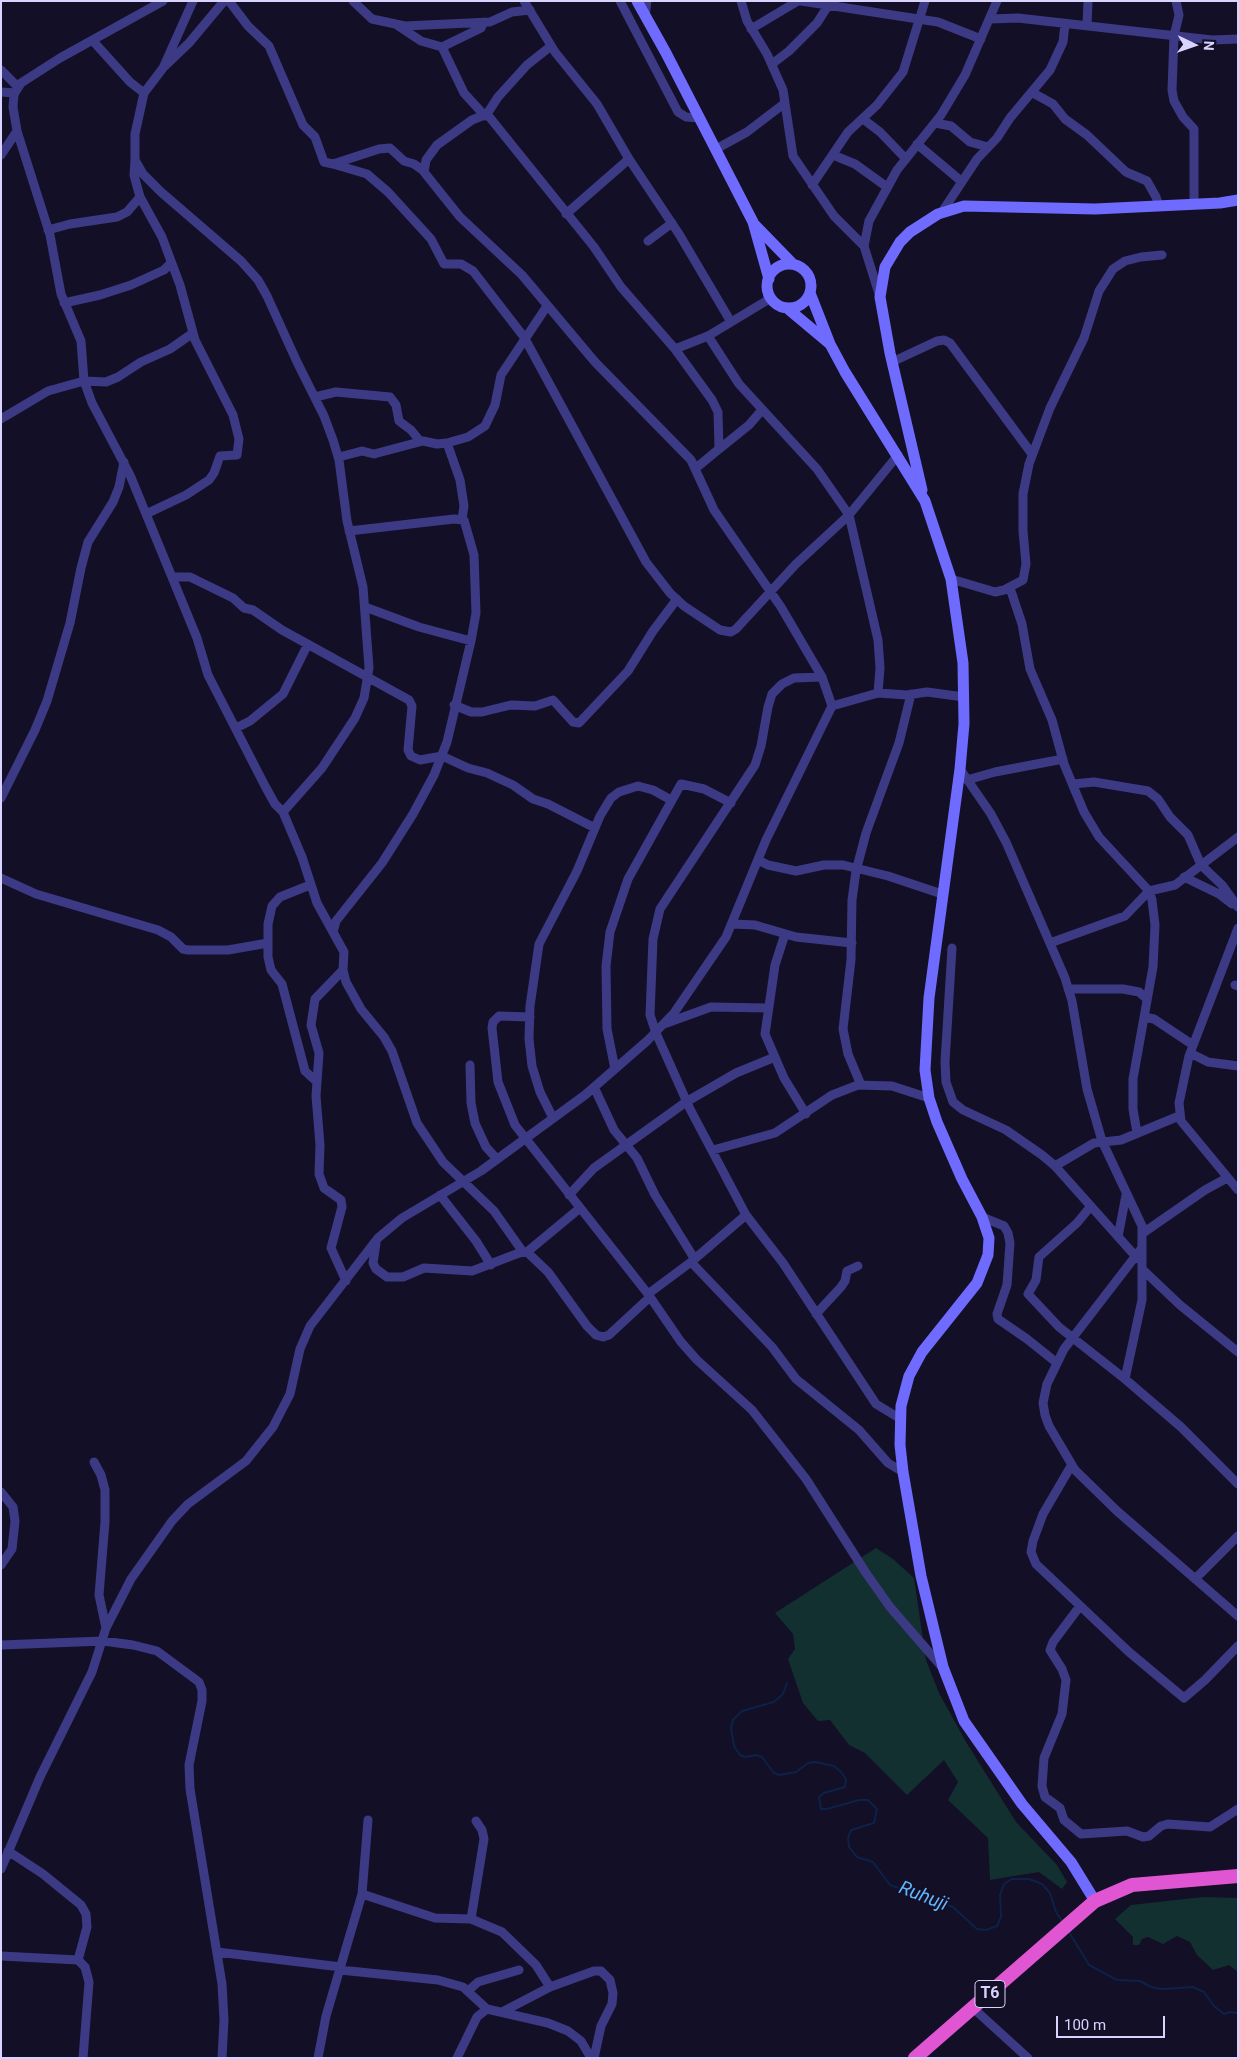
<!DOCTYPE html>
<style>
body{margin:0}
#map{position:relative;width:1239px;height:2059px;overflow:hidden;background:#130f26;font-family:Roboto,sans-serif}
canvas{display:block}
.frame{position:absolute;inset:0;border:2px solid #d9d4ff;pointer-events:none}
.north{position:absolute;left:1169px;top:20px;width:50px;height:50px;-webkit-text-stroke:4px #130f26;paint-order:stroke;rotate:93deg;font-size:14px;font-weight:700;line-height:20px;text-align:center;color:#d9d4ff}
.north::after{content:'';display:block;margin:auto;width:18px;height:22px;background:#d9d4ff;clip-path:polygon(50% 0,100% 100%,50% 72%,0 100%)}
.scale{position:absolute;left:1056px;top:2016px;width:109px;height:22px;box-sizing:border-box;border:2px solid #d9d4ff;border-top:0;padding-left:6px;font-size:15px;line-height:18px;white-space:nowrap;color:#d9d4ff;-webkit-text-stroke:4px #130f26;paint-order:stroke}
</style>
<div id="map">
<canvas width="1239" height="2059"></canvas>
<div class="frame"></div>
<div class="north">N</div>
<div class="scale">100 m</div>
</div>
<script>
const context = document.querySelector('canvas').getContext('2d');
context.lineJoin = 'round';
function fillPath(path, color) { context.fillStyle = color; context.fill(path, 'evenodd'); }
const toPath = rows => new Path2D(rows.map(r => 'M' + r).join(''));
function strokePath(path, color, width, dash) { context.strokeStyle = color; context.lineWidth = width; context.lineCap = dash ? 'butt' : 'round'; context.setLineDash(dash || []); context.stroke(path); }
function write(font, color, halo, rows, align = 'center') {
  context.font = font + ' Roboto,sans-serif'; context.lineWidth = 4.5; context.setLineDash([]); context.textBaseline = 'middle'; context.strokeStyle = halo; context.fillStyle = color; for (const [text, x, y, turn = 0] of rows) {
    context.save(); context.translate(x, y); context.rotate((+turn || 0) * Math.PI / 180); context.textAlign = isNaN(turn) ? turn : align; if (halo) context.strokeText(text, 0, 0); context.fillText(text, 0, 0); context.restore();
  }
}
const green = toPath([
 [876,1548,893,1559,914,1578,926,1660,939,1693,966,1742,1016,1822,1057,1865,1067,1882,1062,1889,1039,1872,990,1880,988,1838,948,1800,958,1782,944,1760,907,1795,865,1753,849,1745,830,1720,818,1721,803,1703,788,1659,795,1649,793,1634,775,1613],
 [1203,1897,1238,1898,1238,1972,1229,1965,1213,1970,1197,1955,1190,1942,1177,1936,1163,1944,1148,1937,1142,1939,1139,1945,1133,1945,1133,1937,1115,1919,1131,1905]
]);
const stream = toPath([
 [787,1683,783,1694,774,1702,742,1711,733,1720,731,1728,734,1746,740,1755,745,1757,756,1755,762,1757,774,1773,779,1775,796,1772,808,1763,816,1762,834,1766,841,1772,846,1779,845,1787,824,1793,819,1797,821,1809,827,1809,859,1800,868,1800,877,1809,874,1823,851,1830,848,1838,849,1847,857,1857,873,1862,890,1885,953,1907,977,1929,986,1930,997,1926,1001,1917,1000,1895,1004,1884,1012,1879,1029,1879,1042,1884,1050,1893,1056,1912,1062,1921],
 [1069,1932,1089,1965,1117,1980,1140,1981,1151,1987,1162,1989,1193,1987,1204,1992,1214,2006,1224,2014,1230,2012,1238,2013]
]);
const minor = toPath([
 [163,1,60,58,21,83,14,94,13,107,17,131,50,235,61,294,81,341,84,381,92,403,130,475,197,638,208,675,265,786,275,804,283,812,302,857,317,903,344,952,343,970,346,982,361,1009,384,1037,392,1051,417,1123,443,1162,494,1211,523,1252],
 [193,1,163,68,144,93,135,134,135,160,143,174,161,192,241,261,258,280,267,296,297,362,324,416,333,440,339,460,347,521,363,587,369,668,364,698,355,718,322,768,283,812],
 [229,1,248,26,269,46,303,125,315,137,324,162,333,164,379,149,390,148,404,161,414,164,424,171],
 [353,1,372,19,405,26,490,22,512,12,530,10],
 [524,1,555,52,597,104,629,159,679,234,731,322],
 [620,1,678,112,686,117,700,118],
 [741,1,747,21,767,54,783,90,793,156,834,216,864,246],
 [801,1,938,22,981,39],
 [1176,1,1179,15,1174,36,1172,90,1174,101,1183,117,1194,129,1194,204],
 [645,16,647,1],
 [990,19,1018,18,1212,40,1238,39],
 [397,25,421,41,442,47,481,28,484,22],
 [1087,25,1088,1],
 [751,29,798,1],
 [93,41,130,82,144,93],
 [551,46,527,65,498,97,487,114,472,120,437,145,426,160,424,172,460,217,522,275,595,362,691,460,714,510,781,607,822,677],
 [442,47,464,93,485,116],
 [772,64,789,51,817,23,831,1],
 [165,66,189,43,224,1],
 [1,70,18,87],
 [1,92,15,93],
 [1033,93,1053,104,1065,119,1087,135,1126,172,1147,181,1156,197,1159,206],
 [487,114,594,247,621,287,675,349,712,400,718,412,719,449,696,468],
 [863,119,880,132,906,159],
 [935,123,951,126,970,142,988,147],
 [917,144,961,181],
 [716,149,747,132,785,103],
 [1,155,17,131],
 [833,155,855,164,887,187],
 [135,160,134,175,140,197,162,237,180,285,195,340,233,415,239,439,237,455,220,456,214,473,209,480,186,495,146,514],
 [333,164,367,174,388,192,431,239,444,264,461,264,473,271,524,337,646,562,670,593,684,606,720,630,731,632,736,629,796,564,849,515,898,455],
 [812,185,848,132,877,105,903,72,925,1],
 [942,212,977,159,997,138,1010,118,1050,70,1063,42,1065,24],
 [566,214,629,159],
 [48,230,70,224,117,217,127,212,140,197],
 [648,241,672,223],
 [880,297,864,246,869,221,897,170,941,115,965,75,997,1],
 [64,303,100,295,131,285,164,270,171,263],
 [708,336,739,384,817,469,849,515,878,640,880,668,878,693],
 [675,349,708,336,771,298],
 [892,362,937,341,944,340,950,343,1032,454],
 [315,397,336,392,390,397,396,405,399,421,411,430,420,441],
 [1,419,48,391,84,381,106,382,118,377,141,362,170,349,193,333],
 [447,443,468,437,485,426,495,405,501,375,547,306],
 [718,450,749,425,762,410],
 [339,457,362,451,374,454,423,441,437,444,447,443,460,480,464,506,462,519],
 [173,577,190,577,233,598,244,608,253,610,282,630,409,700,412,706,408,750,411,756,420,760,442,756,468,768,487,773,513,785,533,799,548,804,595,828],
 [951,579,995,592,1004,590,1023,580,1026,564,1023,531,1023,494,1029,464,1050,408,1084,338,1099,291,1113,269,1125,261,1141,257,1162,255],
 [1010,588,1022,624,1030,669,1052,720,1064,764,1084,812,1099,837,1149,891,1152,900,1155,925,1153,967,1133,1079,1133,1109,1137,1133],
 [365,607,419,627,471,641],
 [454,705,471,712,482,712,511,705,535,706,553,700,573,722,579,723,628,671,653,631,677,599],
 [832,706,822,677,794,678,782,684,772,694,768,707,761,746,755,765,660,909,653,939,650,1015,656,1033,690,1109,746,1215,783,1263,876,1404,899,1418],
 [236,728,250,721,283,694,308,644],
 [960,769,991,814,1006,842,1065,978,1072,1001,1087,1089,1102,1141,1142,1226,1142,1300,1125,1379,1181,1427,1238,1484],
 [967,780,995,772,1063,759],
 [1073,784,1094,782,1148,791,1158,799,1170,817,1188,835,1201,865,1222,885,1238,907],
 [1,798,35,730,47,701,70,623,81,568,88,542,113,502,119,487,124,462],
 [758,860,768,865,796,871,824,865,843,865,888,876,942,894],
 [1184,877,1219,894,1232,904],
 [1,878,36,894,158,930,171,937,183,949,188,950,228,950,268,943],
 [310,885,280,897,272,906,268,924,268,957,271,970,282,984,305,1071,317,1082],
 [733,924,755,925,796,937,852,943],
 [1238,928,1189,1056,1179,1103,1181,1121,1238,1190],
 [333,932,336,921,382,863,413,814,434,775,447,742,471,641,476,613,474,555,464,520,454,519,349,531],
 [785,934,775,965,765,1034,784,1078,806,1114],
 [1050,943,1125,916,1149,891,1175,885,1238,837],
 [952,948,945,1062,946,1082,953,1102,963,1110,1006,1130,1042,1155,1055,1166,1138,1259],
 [343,970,315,999,311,1025,319,1053,316,1096,320,1145,319,1174,324,1188,341,1200,342,1207,331,1248,346,1281],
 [1235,985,1238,986],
 [1068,989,1123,989,1139,992,1146,998],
 [530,1017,499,1016,493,1022,492,1028,498,1082,515,1125,648,1294,681,1342,697,1360,752,1410,806,1479,866,1573,890,1607,942,1667],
 [1144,1017,1154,1019,1193,1045],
 [664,1024,711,1007,768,1008],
 [1190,1053,1208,1062,1238,1066],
 [470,1065,471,1103,475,1123,486,1147,497,1159],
 [615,1069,607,1029,606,966,610,932,628,879,681,784,704,789,731,803],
 [861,1085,848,1054,843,1029,851,960,852,900,856,871,866,833,899,743,911,694],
 [594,1087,614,1130,637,1158,655,1195,694,1258],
 [553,1118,540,1092,532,1066,529,1039,530,1006,539,944,577,871,600,816,611,798,619,792,638,786,653,790,671,800],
 [713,1150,775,1133,832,1095,858,1085,892,1086,929,1098],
 [1055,1166,1094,1143,1121,1140,1179,1116],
 [440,1195,476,1241,491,1265],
 [569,1195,594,1168,686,1102,736,1073,775,1057],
 [1091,1206,1077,1223,1039,1257,1036,1280,1028,1294,1059,1327,1125,1379],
 [982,1217,1004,1226,1008,1233,1010,1243,1007,1285,997,1314,998,1319,1027,1339,1057,1363],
 [1143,1233,1205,1190,1227,1178],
 [1118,1237,1126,1195],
 [376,1243,373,1263,376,1269,387,1277,403,1277,424,1268,472,1271,519,1253,527,1252,548,1272,587,1326,596,1335,603,1337,609,1335,650,1297],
 [1141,1249,1064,1349,1047,1384,1043,1403,1045,1415,1049,1426,1075,1470,1117,1511,1238,1616],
 [527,1252,580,1208],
 [691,1262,772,1347,796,1379,859,1430,888,1463,903,1472],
 [1142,1269,1180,1305,1238,1352],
 [648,1294,691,1262,746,1215],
 [816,1314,841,1287,845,1281,847,1271,858,1266],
 [94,1462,101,1475,105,1490,105,1522,99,1595,106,1628],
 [1071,1466,1043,1514,1033,1541,1031,1552,1036,1564,1129,1652,1184,1698,1205,1680,1238,1646],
 [1,1492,13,1507,15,1521,12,1549,1,1565],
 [1195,1579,1238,1536],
 [1080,1606,1053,1642,1050,1650,1062,1669,1066,1680,1062,1714,1044,1758,1042,1786,1045,1797,1060,1808,1064,1820,1081,1834,1127,1831,1143,1837,1149,1836,1161,1826,1168,1824,1210,1827,1238,1809],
 [1,1645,103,1641,133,1645,157,1651,199,1682,202,1690,202,1701,189,1765,190,1789,222,1984,224,2020,222,2058],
 [8,1851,43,1874,81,1905,86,1914,87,1927,78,1960],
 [1,1869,40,1777,92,1672,106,1628,131,1579,172,1521,188,1504,246,1461,273,1427,290,1394,300,1349,310,1326,378,1238,402,1218,481,1171,585,1095,647,1041,674,1013,726,937,766,840,832,706,878,693,907,695,927,692,964,697],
 [362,1894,435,1918,471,1919,502,1932,536,1965,550,1987],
 [471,1919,484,1839,482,1830,476,1821],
 [217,1952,341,1967],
 [1,1956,78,1960,85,1967,89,1982,83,2058],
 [340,1970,438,1980,463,1987,487,2009],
 [468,1991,478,1982,519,1970],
 [973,2008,1028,2058],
 [502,2012,550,1987,594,1971,601,1971,610,1980,613,1993,612,2004,601,2026,594,2058],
 [318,2058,326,2016,362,1894,368,1820],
 [457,2058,477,2017,487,2009,548,2023,568,2031,581,2041,591,2058]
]);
const secondary = toPath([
 [637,1,666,53,753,222,769,279],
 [755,225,792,263],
 '767 286a22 22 0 1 1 44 0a22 22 0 1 1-44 0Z',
 [810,293,830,344,845,372,925,501,951,579,963,663,964,724,960,769,929,998,925,1070,929,1098,937,1122,962,1179,982,1217,989,1238,988,1255,977,1283,922,1352,909,1376,901,1406,900,1445,903,1472,921,1576,943,1667,964,1721,1022,1804,1071,1862,1095,1901],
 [787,308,830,344],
 [922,490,890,353,880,297,885,267,900,242,910,232,938,214,964,206,1095,209,1220,203,1238,200]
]);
const trunk = toPath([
 [915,2058,1095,1901,1132,1885,1238,1876]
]);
const shields = [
 [990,1994,30]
];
const shieldNames = [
 ["T6",990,1994]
];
const waterNames = [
 ["Ruhuji",923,1897,21]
];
fillPath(green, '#12302f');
strokePath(stream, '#0c2248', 2);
strokePath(minor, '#3d3a85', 9);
strokePath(secondary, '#6f6bff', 11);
strokePath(trunk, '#e055d1', 14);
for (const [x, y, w] of shields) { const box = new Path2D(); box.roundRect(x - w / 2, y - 13.5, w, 27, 4); context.fillStyle = '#130f26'; context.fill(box); strokePath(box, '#d9d4ff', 1); }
write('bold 16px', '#d9d4ff', null, shieldNames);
write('italic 19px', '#62b6ff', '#130f26', waterNames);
</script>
